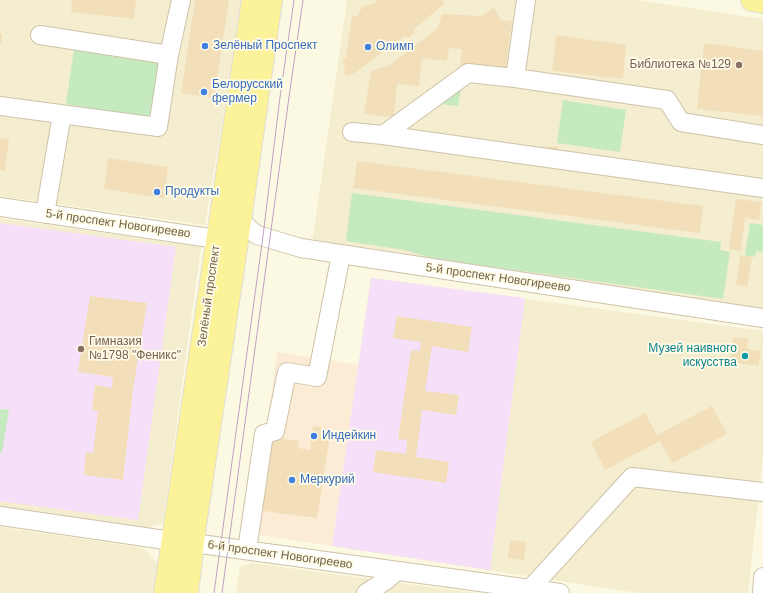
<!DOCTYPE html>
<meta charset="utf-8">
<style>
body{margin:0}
canvas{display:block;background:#fcf9e2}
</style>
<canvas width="763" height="593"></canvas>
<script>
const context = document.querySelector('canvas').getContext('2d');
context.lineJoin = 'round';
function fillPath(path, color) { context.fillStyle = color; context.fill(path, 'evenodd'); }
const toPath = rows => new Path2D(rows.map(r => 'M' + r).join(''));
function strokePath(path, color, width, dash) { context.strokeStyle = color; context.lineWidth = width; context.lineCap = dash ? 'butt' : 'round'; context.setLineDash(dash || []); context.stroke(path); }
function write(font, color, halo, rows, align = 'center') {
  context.font = font + ' Helvetica,sans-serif'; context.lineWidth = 3.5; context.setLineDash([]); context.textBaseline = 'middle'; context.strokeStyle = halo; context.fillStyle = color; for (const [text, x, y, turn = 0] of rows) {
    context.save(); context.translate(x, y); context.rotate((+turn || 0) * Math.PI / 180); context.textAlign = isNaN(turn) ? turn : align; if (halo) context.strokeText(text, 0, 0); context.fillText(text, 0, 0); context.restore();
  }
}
const residential = toPath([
 [0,0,242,0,205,225,0,196],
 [347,0,637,0,763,19,763,309,436,261,403,253,315,240,313,237],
 [0,218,201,247,163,523,147,528,0,507],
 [371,278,763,331,763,459,748,593,638,593,332,546],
 [0,527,144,548,159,565,156,593,0,593],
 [251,563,475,593,236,593,240,567]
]);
const commercial = toPath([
 [277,352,359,365,332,546,252,534]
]);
const education = toPath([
 [0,223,176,247,138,520,0,501],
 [371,278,525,298,490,570,332,546]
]);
const green = toPath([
 [74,49,160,63,152,118,66,104],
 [461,89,458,106,440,104],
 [563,100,626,110,620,152,557,143],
 [352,193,721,242,720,250,730,252,723,299,436,259,404,250,346,241],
 [750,223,763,225,763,252,756,251,755,257,745,255],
 [0,409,9,410,2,453,0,453]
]);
const building = toPath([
 [72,0,136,0,134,19,71,12],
 [195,0,229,0,214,98,181,93],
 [376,0,444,0,444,4,413,30,415,33,407,38,406,35,356,72,350,75,346,76,344,73,345,64,342,61,346,57,352,16,358,16,360,10,366,5,375,3],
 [494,7,501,20,512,21,505,72,460,66,462,49,449,48,447,61,422,58,419,86,397,84,394,117,364,114,371,71,388,66,438,28,442,14,482,16],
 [0,34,2,34,1,45,0,45],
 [556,35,626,45,623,79,552,71],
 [704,43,763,51,763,116,697,109],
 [0,138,9,139,5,171,0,170],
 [547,146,558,147,557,155,546,154],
 [108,158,168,167,164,198,104,189],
 [357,161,703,206,700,233,353,188],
 [736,199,762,202,759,220,745,218,741,251,729,249],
 [740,255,752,257,747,287,736,285],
 [90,296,147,303,133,390,123,480,84,475,86,452,93,453,98,411,92,410,95,385,112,388,113,377,78,372],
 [397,316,472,327,468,352,432,346,425,391,459,395,456,415,422,410,416,457,449,462,446,483,373,472,376,450,406,454,407,440,398,439,411,350,420,351,421,342,393,338],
 [733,337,748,339,747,349,761,351,758,366,730,362],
 [712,406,727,434,672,463,660,441,605,470,591,442,645,413,657,435],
 [313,426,331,429,317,518,256,510,268,437,299,441,298,448,310,450],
 [510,540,526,542,524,560,508,558]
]);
const minor = toPath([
 [169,55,181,0],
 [515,78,526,0],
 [0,106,158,127,169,55,40,35],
 [352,132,383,135,763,188],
 [383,135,468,73,515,78,667,100,681,122,763,135],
 [0,207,230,241],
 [45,214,62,114],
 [240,221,257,235,301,248,763,318],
 [0,516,172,541,193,543,560,593],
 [247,550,264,434,275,431,287,372,317,377,341,255],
 [530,589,632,477,763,492],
 [366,593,385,581,397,571],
 [762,593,763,577]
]);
const major = toPath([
 [752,0,763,2],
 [165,593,253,0],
 [187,593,195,525,240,221,271,0]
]);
const tram = toPath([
 [214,593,263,236,280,97,294,0],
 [222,593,289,97,303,0]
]);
const markers = [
 [205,46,4,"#3f7fe0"],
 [368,47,4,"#3f7fe0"],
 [739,65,4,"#8d6e63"],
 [204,92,4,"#3f7fe0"],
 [157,192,4,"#3f7fe0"],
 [81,349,4,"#8d6e63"],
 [745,356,4,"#0f9aa8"],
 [314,436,4,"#3f7fe0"],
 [292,480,4,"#3f7fe0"]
];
const shopNames = [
 ["Зелёный Проспект",213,46],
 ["Олимп",376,47],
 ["Белорусский",212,85],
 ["фермер",212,99],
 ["Продукты",165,192],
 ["Индейкин",322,436],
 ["Меркурий",300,480]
];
const educationNames = [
 ["Библиотека №129",731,65],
 ["Гимназия",89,342,"left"],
 ["№1798 \"Феникс\"",89,356,"left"]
];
const streetNames = [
 ["5-й проспект Новогиреево",118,224,8],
 ["5-й проспект Новогиреево",498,278,8],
 ["Зелёный проспект",209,296,-82],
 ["6-й проспект Новогиреево",280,555,8]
];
const cultureNames = [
 ["Музей наивного",737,349],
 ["искусства",737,363]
];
fillPath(residential, '#f4edd0');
fillPath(commercial, '#fdecd5');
fillPath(education, '#f6dff8');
fillPath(green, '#c6eac0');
fillPath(building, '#f2dfb9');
strokePath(minor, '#cec3a8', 20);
strokePath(major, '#e0ddd7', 24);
strokePath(minor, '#fff', 18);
strokePath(major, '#fcf299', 22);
strokePath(tram, '#bea1c5', 1);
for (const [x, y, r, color] of markers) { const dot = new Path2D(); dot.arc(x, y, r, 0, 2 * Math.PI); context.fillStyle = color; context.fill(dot); strokePath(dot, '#fffce8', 1.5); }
write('12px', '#366cbe', '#fffce8', shopNames, 'left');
write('12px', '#785e54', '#fffce8', educationNames, 'right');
write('12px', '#746448', '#fffce8', streetNames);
write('12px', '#0d838f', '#fffce8', cultureNames, 'right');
</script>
